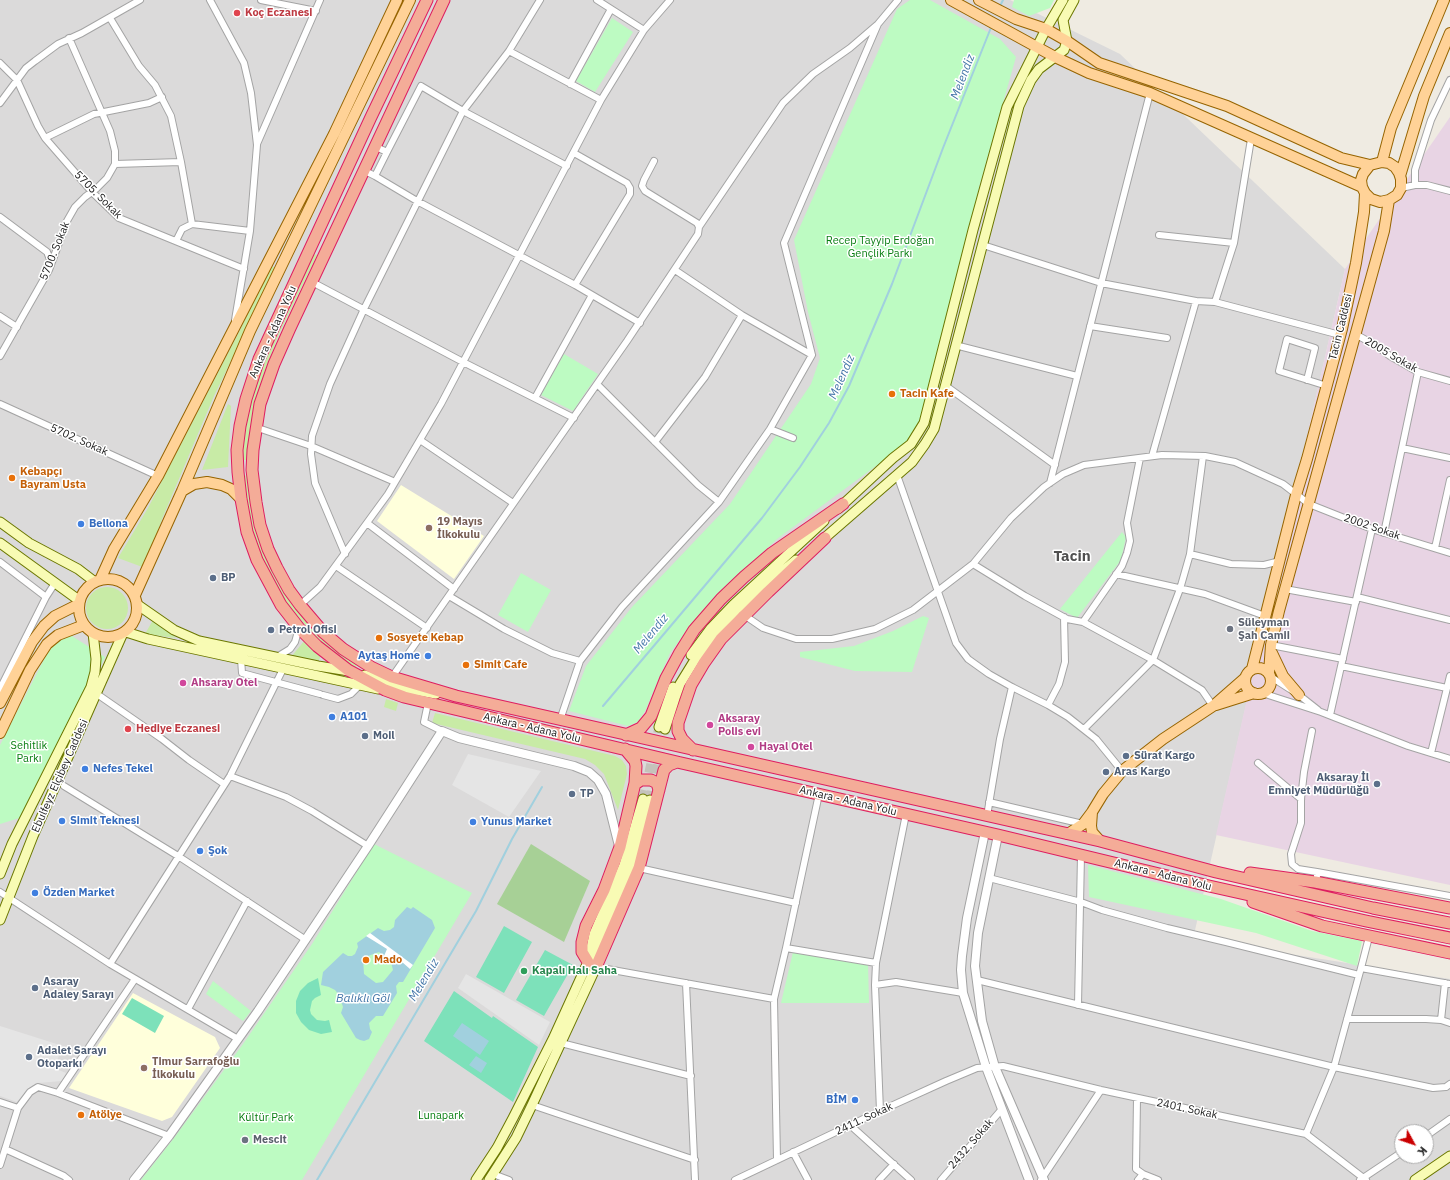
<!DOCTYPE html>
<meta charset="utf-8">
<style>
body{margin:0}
#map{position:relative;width:1450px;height:1180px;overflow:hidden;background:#efebe2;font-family:"IBM Plex Sans",sans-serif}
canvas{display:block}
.north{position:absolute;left:1394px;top:1124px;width:40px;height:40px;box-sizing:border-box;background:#fff;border:1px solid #a5a5a5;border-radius:50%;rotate:130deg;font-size:11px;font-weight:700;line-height:16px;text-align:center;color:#1d1d1d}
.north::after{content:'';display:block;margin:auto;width:14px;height:18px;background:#ca0001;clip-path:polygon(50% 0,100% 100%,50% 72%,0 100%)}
</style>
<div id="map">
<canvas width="1450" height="1180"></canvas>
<div class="north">K</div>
</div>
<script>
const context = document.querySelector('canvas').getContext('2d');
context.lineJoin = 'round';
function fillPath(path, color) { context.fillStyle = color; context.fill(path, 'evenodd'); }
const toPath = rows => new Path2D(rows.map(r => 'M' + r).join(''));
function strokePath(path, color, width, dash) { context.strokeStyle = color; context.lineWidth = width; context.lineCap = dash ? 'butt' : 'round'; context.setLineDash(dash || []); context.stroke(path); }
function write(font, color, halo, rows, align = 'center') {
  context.font = font + ' "IBM Plex Sans",sans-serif'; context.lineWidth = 3; context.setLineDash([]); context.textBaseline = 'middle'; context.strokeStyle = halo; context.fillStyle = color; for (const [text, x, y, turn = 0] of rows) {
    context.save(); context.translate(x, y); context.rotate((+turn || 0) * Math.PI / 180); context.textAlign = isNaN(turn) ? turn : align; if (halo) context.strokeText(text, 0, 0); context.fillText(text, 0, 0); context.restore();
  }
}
const residential = toPath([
 [0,0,1010,0,1120,54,1345,269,1193,939,1450,979,1450,1180,0,1180],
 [1402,1132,1426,1132,1426,1156,1402,1156]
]);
const industrial = toPath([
 [1450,117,1450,885,1216,835,1345,269]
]);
const education = toPath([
 [401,485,484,536,454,579,377,521],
 [133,993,215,1037,220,1048,172,1117,162,1121,69,1088]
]);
const grass = toPath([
 [312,254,317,255,279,334,264,373,259,395,248,460,241,460,248,395],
 [271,266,276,268,214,396,162,519,145,568,118,558,148,508,239,332],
 [228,404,231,406,228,467,202,470],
 [247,474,250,490,281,582,358,661,356,667,342,660,312,633,282,597,270,577,250,534,240,481],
 '86 608a21 21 0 1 1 42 0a21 21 0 1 1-42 0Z',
 [153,620,176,638,145,634],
 [305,640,320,654,320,658,318,661,314,662,291,657],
 [386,699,398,703,396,711,384,707],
 [435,713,615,756,622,760,626,766,627,774,618,810,604,774,595,765,585,759,432,723]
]);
const forest = toPath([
 [531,844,590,881,564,942,497,904]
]);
const park = toPath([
 [910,0,930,0,1000,39,1016,57,980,184,928,392,917,431,907,443,777,539,725,588,696,619,670,653,645,711,638,722,628,726,569,711,586,666,632,607,730,504,811,384,820,358,808,312,794,240,897,9],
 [1014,0,1054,0,1050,8,1029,16,1012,7],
 [612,18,633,32,595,92,576,81],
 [564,354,598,374,573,411,541,395],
 [1122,532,1126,537,1121,560,1077,618,1060,609],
 [521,573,551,590,528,632,498,615],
 [923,616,929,618,912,672,855,671,800,657,800,652,854,646,893,631],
 [64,631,105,657,36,804,26,816,0,824,0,745,52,644],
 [374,844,472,893,302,1180,141,1180,174,1138,243,1044,312,944],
 [1088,865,1221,899,1312,931,1362,941,1357,966,1256,933,1089,897],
 [793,952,868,964,869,1003,781,1003],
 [213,981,251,1011,243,1021,206,994]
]);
const pitch = toPath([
 [504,926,532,942,504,993,476,977],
 [545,950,573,965,544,1016,516,1000],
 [318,978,321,995,315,998,312,1001,310,1010,311,1014,317,1020,325,1021,329,1020,332,1032,321,1034,309,1030,301,1022,296,1013,296,1001,300,991,308,983],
 [454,991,492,1018,493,1016,538,1047,513,1102,424,1041],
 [132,998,164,1016,155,1033,122,1014]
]);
const parking = toPath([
 [468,754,541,771,509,817,452,785],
 [466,974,550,1022,539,1045,458,988],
 [0,1026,63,1046,54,1068,66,1073,62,1081,38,1083,32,1086,17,1102,0,1096]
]);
const water = toPath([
 [407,907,411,909,413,907,432,920,435,928,403,982,399,982,396,986,397,993,383,1016,376,1016,369,1023,370,1029,372,1032,369,1039,364,1041,360,1040,356,1038,341,1013,343,1007,339,995,335,990,329,987,321,985,323,972,343,953,348,956,352,956,355,954,358,947,357,943,378,928,384,931,390,930,394,927,395,920],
 [379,952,391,962,393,970,383,982,376,983,364,974,363,959,365,957],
 [462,1023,489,1041,480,1055,453,1036],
 [476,1056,487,1063,481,1073,469,1065]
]);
const pier = toPath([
 [370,933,413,965,410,969,394,955,388,958,384,956,387,949,366,936]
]);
const stream = toPath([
 [1000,6,1003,0],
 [603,706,762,518,800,467,829,423,849,386,892,284,943,148,992,25],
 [317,1180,476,911,512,839,542,787]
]);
const secondaryTunnel = toPath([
 [643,799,659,727],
 [650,800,665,729]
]);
const minor = toPath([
 [210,0,244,63,251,93,257,145,250,231,235,320],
 [261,0,316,11],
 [597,0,644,30],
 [110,18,139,66,155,85,171,116,181,162,192,224],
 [0,63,17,80,38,126,45,138,92,192,119,218,244,269],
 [570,84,611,9],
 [601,100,644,30,670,0],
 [0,103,26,68,35,61,58,44,82,33,140,0],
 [45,138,94,114,149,103,162,97],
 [257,144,320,0],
 [374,146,387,152,421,86,463,111,567,166],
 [574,153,627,183,630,188,630,194,575,285],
 [115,164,181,162],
 [363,170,375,176,417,201,575,285,640,323],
 [375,176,387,152],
 [1415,185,1415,170,1431,120,1450,80],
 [1401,188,1415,185,1427,185,1450,191],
 [0,217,47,252,51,262],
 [699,227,783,103,813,74,850,48,878,24,898,0],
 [1159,235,1234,243],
 [176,241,182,229,192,224,250,231],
 [983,245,1101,283,1196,301,1215,302,1340,335],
 [675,270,742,315,812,355],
 [312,282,463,362,574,418],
 [1215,302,1234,243,1251,139],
 [0,316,17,327],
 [1090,326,1167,338],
 [1355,334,1375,345,1390,356,1418,372,1450,381],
 [955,345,1077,376],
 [0,356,49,270,67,221,75,207,85,197,97,188,107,178,115,164,115,151,110,131,69,38],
 [1307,380,1315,348,1287,339,1279,371,1327,386],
 [597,384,698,485,719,502],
 [946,386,1055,465],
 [535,398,592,295],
 [0,404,158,476],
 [255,427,311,446,395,482],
 [770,429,793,438],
 [420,440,513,503],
 [655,442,705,377,742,315],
 [1402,448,1450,458],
 [1152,456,1196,301],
 [1203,456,1190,554,1231,564,1264,565,1280,561],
 [897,475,956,643,968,659,989,674,1012,687,1048,705,1068,717,1096,739,1122,771],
 [1050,483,1150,93],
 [367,523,454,589],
 [1384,533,1418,372],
 [1435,548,1450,480],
 [345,554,315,483,311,454,312,436,330,384,364,309,463,111,509,51,540,0],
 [0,562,46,597],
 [973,564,1025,596,1067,619,1083,622,1153,660,1202,690,1213,706],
 [336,566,427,628],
 [1116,574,1205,594,1265,616],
 [1285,589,1356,602],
 [449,596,504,629,552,653,580,661],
 [1357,597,1450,620],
 [300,605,320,587,388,494,441,404,601,100,509,51],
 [744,615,763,628,796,639,832,639,875,629,913,610,973,564,1011,518,1044,487,1063,474,1084,465,1162,455,1205,456,1235,462,1283,484,1309,504,1372,529,1450,553],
 [1083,622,1122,566,1127,553,1130,541,1127,523,1140,458],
 [1271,645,1343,659],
 [277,657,290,649,295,642,299,628],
 [241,659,242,673,320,694],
 [1341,666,1447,688],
 [392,677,627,341,698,234,699,227,697,223,645,191,642,186,644,180,654,161],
 [1271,677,1299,695,1318,710],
 [0,689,46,597,55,583],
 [1262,693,1321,712,1408,746,1450,759],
 [97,694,162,739,189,760,224,784],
 [323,695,338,699,351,694,360,685],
 [428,703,424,722,442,731],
 [1048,705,1059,684,1065,662,1064,617],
 [1330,715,1372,529],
 [560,720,580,661,622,607,719,502,770,429,812,355,784,243,878,24],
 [1084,729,1153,660,1180,589,1190,554],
 [1312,731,1304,772,1301,799,1301,823,1291,854,1292,864,1298,869,1317,872],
 [1431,753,1450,676],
 [1258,763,1301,799],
 [230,776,286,797,312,811,368,846],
 [64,786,178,856,306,940],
 [989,802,1083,824],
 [987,816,1000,739,1012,687],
 [639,868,796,903],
 [1317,876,1317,872,1450,896],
 [989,878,1081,902,1102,910,1167,928,1226,942,1359,975],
 [0,892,110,964,238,1039],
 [786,948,876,963],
 [110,964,230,776,283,669],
 [596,967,774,999],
 [1361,968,1369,937],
 [977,980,1334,1067,1433,1088,1446,1087,1450,1084],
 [686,983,695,1180],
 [875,985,896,982,963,993],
 [1078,1005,1081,855],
 [188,1009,247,901],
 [1347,1019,1426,1019,1441,1020,1450,1023],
 [1441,1020,1445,983],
 [561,1043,691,1076],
 [58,1093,135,979],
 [1137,1098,1136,1169,1143,1174,1138,1180],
 [0,1102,18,1108],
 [532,1105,695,1160],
 [880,1111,875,985,876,963,906,814],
 [850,1125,911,1180],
 [1306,1134,1334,1067,1361,968,1450,984],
 [1426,1136,1450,1119],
 [5,1149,64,1176,69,1180],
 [793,1152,808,1180],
 [777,1160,774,999,786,948,819,794],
 [0,1165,18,1108,30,1092,38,1087,58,1093,169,1136],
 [493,1174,509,1180],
 [1143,1174,1158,1180],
 [735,1180,880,1111,946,1081,977,1068,1003,1066,1101,1090,1306,1134,1366,1180],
 [879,1180,894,1164],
 [941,1180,1002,1109],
 [1041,1180,1101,1090],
 [1360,1180,1402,1152]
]);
const tertiary = toPath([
 [985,832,967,918,962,956,961,970,963,993,986,1067,1029,1180],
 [998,835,978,933,975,966,982,1021,995,1067,1044,1180],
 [134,1180,169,1136,258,1011,368,846,442,731,459,738,574,766,589,772,598,780,606,794,619,846]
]);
const secondary = toPath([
 [838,509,893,458,911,444,924,423,973,230,1007,107,1046,29,1063,0],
 [0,522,29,543,78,569,95,582],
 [820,542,912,462,925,444,934,429,1019,106,1031,80,1039,69,1064,50,1067,41,1063,20,1074,0],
 [0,543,80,601],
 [138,605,174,630,199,641,318,666,349,671],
 [126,632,148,639,378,689],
 [691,655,711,628,733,605,824,521],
 [365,675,403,688,436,694],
 [659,727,673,687],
 [665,729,675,698,680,684,696,658,715,633,737,609,796,560],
 [0,874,12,844,91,687,95,672,96,659,93,633],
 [0,920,33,836,123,633],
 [476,1180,497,1148,513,1118,553,1039,588,962,594,934,624,865,643,799],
 [489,1180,516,1138,532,1105,596,967,597,954,601,934,631,865,650,800],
 [1415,1180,1450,1156]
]);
const primary = toPath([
 [951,0,1055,57,1089,73,1150,93,1362,187],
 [979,0,1016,19,1046,29,1067,41,1099,63,1227,106,1341,158,1370,165],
 [1382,162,1391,128,1444,0],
 [1400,176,1424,96,1450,33],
 [182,491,194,484,207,482,222,485,231,489,241,499],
 '79 608a29 29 0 1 1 58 0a29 29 0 1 1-58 0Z',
 [100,580,114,549,158,476,334,134,397,0],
 [135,595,182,491,250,331,410,0],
 [1272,653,1283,676,1299,695],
 '1245 681a13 13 0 1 1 26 0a13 13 0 1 1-26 0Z',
 [1252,669,1296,495,1307,459,1342,329,1356,263,1364,212,1365,193,1362,187,1361,180,1363,174,1370,165,1382,162,1389,163,1395,167,1399,173,1401,179,1401,188,1397,195,1389,200,1380,202,1371,199,1365,193],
 [1269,673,1271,645,1279,611,1384,231,1389,200],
 [0,703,32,642,44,626,55,616,79,604],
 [1216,705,1254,693],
 [0,733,30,670,47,644,58,635,84,625],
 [1092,812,1091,826,1092,832,1100,841],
 [1068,834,1083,824,1092,812,1103,794,1122,771,1163,739,1213,706,1245,678]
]);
const trunk = toPath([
 [427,0,371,117,259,359,246,399,240,426,237,450,238,472,241,499,247,532,257,560,281,605,299,628,317,646,348,670,385,690,404,697,677,762,998,835,1209,886,1366,921,1450,938],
 [444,0,290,328,274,364,260,404,253,450,252,470,256,502,260,525,268,549,277,568,289,590,300,605,323,632,343,649,371,667,392,677,456,696,1100,841,1216,872,1373,908,1450,923],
 [626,735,641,728,651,716,666,678,679,654,694,630,721,599,744,577,772,553,843,504],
 [693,750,682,739,678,731,678,723,691,685,704,663,721,639,768,592,825,538],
 [635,784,641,780,651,780,657,783,659,790],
 [1250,873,1315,882,1450,908],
 [1253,902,1322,926,1450,953],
 [588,962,582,952,582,942,586,926,604,890,620,847,635,783,636,766,635,761,625,749],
 [596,967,639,868,664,770,669,765,677,762]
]);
const markers = [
 [237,13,4,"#e0444e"],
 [892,394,4,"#e8710a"],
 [12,478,4,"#e8710a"],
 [81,524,4,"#3f7fe0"],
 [429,528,4,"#8d6e63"],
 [213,578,4,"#5c6f8a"],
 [1230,629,4,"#6b7280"],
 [271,630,4,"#5c6f8a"],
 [379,638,4,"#e8710a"],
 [428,656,4,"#3f7fe0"],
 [466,665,4,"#e8710a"],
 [183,683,4,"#d1479c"],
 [332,717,4,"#3f7fe0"],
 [710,725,4,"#d1479c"],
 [128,729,4,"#e0444e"],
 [365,736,4,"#5c6f8a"],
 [751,747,4,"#d1479c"],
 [1126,756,4,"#5c6f8a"],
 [85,769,4,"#3f7fe0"],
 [1106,772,4,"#5c6f8a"],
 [1377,784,4,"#5c6f8a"],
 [572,794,4,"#5c6f8a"],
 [62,821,4,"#3f7fe0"],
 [473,822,4,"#3f7fe0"],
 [200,851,4,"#3f7fe0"],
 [35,893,4,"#3f7fe0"],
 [366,960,4,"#e8710a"],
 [524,971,4,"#2e9e5b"],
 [35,988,4,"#5c6f8a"],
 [29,1057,4,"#5c6f8a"],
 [144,1068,4,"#8d6e63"],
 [855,1100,4,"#3f7fe0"],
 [81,1115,4,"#e8710a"],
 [245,1140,4,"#6b7280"]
];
const healthNames = [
 ["Koç Eczanesi",245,13],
 ["Hediye Eczanesi",136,729]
];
const streetNames = [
 ["5705. Sokak",98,195,45],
 ["5700. Sokak",55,251,-68],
 ["Tacin Caddesi",1341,327,-76],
 ["Ankara - Adana Yolu",273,332,-66],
 ["2005 Sokak",1391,355,30],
 ["5702. Sokak",79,440,24],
 ["2002 Sokak",1372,527,19],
 ["Ankara - Adana Yolu",532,728,13],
 ["Ebulfeyz Elçibey Caddesi",60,776,-66],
 ["Ankara - Adana Yolu",848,801,13],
 ["Ankara - Adana Yolu",1163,875,14],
 ["2401. Sokak",1187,1109,12],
 ["2411. Sokak",864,1119,-25],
 ["2432. Sokak",971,1144,-49]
];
const parkNames = [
 ["Recep Tayyip Erdoğan",880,241],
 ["Gençlik Parkı",880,254],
 ["Sehitlik",29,746],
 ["Parkı",29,759],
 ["Lunapark",441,1116],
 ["Kültür Park",266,1118]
];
const foodNames = [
 ["Tacin Kafe",900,394],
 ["Kebapçı",20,472],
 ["Bayram Usta",20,485],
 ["Sosyete Kebap",387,638],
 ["Simit Cafe",474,665],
 ["Mado",374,960],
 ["Atölye",89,1115]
];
const educationNames = [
 ["19 Mayıs",437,522],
 ["İlkokulu",437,535],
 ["Timur Sarrafoğlu",152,1062],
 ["İlkokulu",152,1075]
];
const shopNames = [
 ["Bellona",89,524],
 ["Aytaş Home",420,656,"right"],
 ["A101",340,717],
 ["Nefes Tekel",93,769],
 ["Simit Teknesi",70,821],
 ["Yunus Market",481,822],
 ["Şok",208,851],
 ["Özden Market",43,893],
 ["BİM",847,1100,"right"]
];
const serviceNames = [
 ["BP",221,578],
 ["Petrol Ofisi",279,630],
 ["Moil",373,736],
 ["Sürat Kargo",1134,756],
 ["Aras Kargo",1114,772],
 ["Aksaray İl",1369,778,"right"],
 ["Emniyet Müdürlüğü",1369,791,"right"],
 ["TP",580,794],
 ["Asaray",43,982],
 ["Adaley Sarayı",43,995],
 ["Adalet Sarayı",37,1051],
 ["Otoparkı",37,1064]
];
const worshipNames = [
 ["Süleyman",1238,623],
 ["Şah Camii",1238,636],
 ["Mescit",253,1140]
];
const hotelNames = [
 ["Ahsaray Otel",191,683],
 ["Aksaray",718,719],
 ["Polis evi",718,732],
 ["Hayal Otel",759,747]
];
const leisureNames = [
 ["Kapalı Halı Saha",532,971]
];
const waterNames = [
 ["Melendiz",963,77,-69],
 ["Melendiz",842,377,-66],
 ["Melendiz",651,634,-50],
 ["Melendiz",424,980,-59],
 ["Balıklı Göl",363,999]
];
const districtNames = [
 ["Tacin",1072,557]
];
fillPath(residential, '#dbdada');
fillPath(industrial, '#e8d4e4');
fillPath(education, '#ffffdb');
fillPath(grass, '#c8eba6');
fillPath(forest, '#a7d096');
fillPath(park, '#bdfbc2');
fillPath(pitch, '#7de1ba');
fillPath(parking, '#e5e5e5');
fillPath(water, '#a1d0de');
fillPath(pier, '#fff');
strokePath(stream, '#a1d0de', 2);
strokePath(secondaryTunnel, '#c5c2bb', 9, [9, 4.5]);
strokePath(minor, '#a4a4a4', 8);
strokePath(tertiary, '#a4a4a4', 10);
strokePath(secondary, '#6b7701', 11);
strokePath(primary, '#966400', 12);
strokePath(trunk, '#de1e60', 13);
strokePath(minor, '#fff', 6);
strokePath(tertiary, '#fff', 8);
strokePath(secondary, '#f8fbb4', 9);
strokePath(primary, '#ffd297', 10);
strokePath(trunk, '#f4ac98', 11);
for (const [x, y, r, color] of markers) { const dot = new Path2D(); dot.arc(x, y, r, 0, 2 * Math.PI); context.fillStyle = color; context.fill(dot); strokePath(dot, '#fff', 1.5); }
write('bold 11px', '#be3a42', '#fff', healthNames, 'left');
write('11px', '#1d1d1d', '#fff', streetNames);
write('11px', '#087e11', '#fff', parkNames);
write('bold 11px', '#c56008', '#fff', foodNames, 'left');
write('bold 11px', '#785e54', '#fff', educationNames, 'left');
write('bold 11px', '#366cbe', '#fff', shopNames, 'left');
write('bold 11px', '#4e5e75', '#fff', serviceNames, 'left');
write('bold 11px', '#5b616d', '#fff', worshipNames, 'left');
write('bold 11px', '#b23c85', '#fff', hotelNames, 'left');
write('bold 11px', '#27864d', '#fff', leisureNames, 'left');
write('italic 12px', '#4476a8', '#fff', waterNames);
write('bold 15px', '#505050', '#fff', districtNames);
</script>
